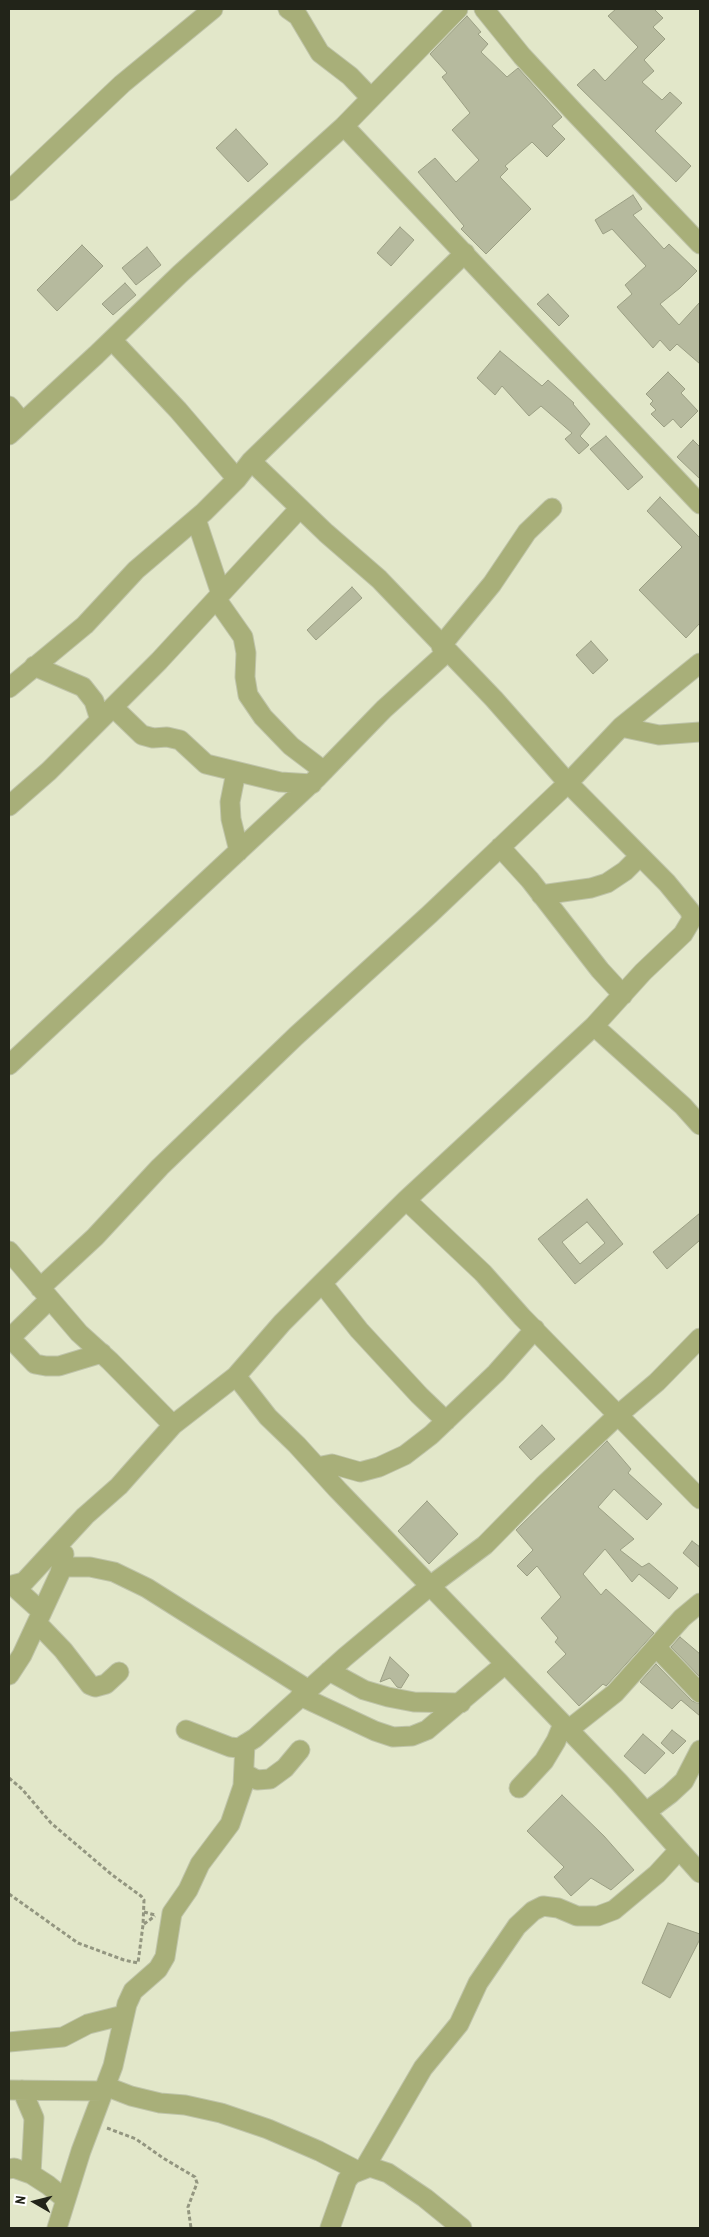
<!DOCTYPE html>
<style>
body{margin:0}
#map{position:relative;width:709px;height:2237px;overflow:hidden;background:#e2e7c9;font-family:"Archivo Narrow",sans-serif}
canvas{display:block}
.frame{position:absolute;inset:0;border:10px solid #222419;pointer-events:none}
.north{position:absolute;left:10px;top:2177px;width:50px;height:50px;-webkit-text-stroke:4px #fff;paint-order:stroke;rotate:278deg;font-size:14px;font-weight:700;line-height:20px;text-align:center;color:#222419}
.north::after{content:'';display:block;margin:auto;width:18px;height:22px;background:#222419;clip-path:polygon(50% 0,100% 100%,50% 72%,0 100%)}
</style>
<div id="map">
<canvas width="709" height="2237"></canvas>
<div class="frame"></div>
<div class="north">N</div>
</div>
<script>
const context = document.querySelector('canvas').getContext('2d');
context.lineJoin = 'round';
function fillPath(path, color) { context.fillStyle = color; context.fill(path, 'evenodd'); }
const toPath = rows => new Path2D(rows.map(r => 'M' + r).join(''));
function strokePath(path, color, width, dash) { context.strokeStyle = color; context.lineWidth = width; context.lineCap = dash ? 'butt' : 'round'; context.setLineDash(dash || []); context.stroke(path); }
const building = toPath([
 [616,9,654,9,663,18,653,27,665,39,644,60,654,71,642,82,662,100,670,92,682,103,655,131,691,166,676,182,577,85,594,69,605,81,638,47,608,16,616,9],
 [467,16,481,32,478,34,488,44,481,52,507,77,518,68,562,117,552,126,565,139,547,157,532,142,505,166,508,169,500,177,531,209,486,254,461,229,464,226,418,172,435,158,456,182,479,160,452,130,470,113,442,77,447,73,430,54,467,16],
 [236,129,268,164,248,182,216,148,236,129],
 [633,195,642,209,633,215,664,249,669,244,697,271,680,288,660,304,679,325,700,302,700,364,677,344,670,351,660,340,653,348,617,307,632,294,625,285,646,266,612,229,603,234,595,220,633,195],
 [400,227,414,240,391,266,377,253,400,227],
 [82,245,103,266,57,311,37,290,82,245],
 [147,247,161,265,136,285,122,268,147,247],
 [125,283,136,295,113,315,102,304,125,283],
 [548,294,569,316,559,326,537,304,548,294],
 [500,351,542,386,548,380,574,403,573,404,590,424,580,436,589,445,579,454,565,439,572,433,541,406,529,416,502,386,495,395,477,378,500,351],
 [668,372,685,389,681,393,698,411,681,428,673,419,664,427,651,414,656,410,650,404,653,401,646,394,668,372],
 [606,436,643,477,628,490,590,449,606,436],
 [693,440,700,447,700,479,677,457,693,440],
 [660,497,700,538,700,623,686,638,639,590,682,547,647,511,660,497],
 [352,587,362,598,316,640,307,630,352,587],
 [591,641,608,660,593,674,576,655,591,641],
 [587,1199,623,1244,575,1284,538,1239,587,1199],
 [587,1222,605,1243,580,1264,562,1242,587,1222],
 [700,1213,700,1240,667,1269,653,1252,700,1213],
 [542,1425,555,1439,531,1460,519,1447,542,1425],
 [607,1441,631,1469,628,1473,662,1504,647,1520,614,1489,598,1507,634,1539,620,1550,642,1567,649,1563,678,1588,669,1599,639,1574,632,1582,605,1549,583,1574,601,1595,606,1589,654,1633,607,1685,606,1686,603,1684,579,1706,547,1672,566,1654,555,1642,558,1638,541,1618,561,1597,537,1566,527,1576,517,1566,533,1550,516,1530,607,1441],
 [427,1501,458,1534,429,1564,398,1531,427,1501],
 [692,1541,700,1547,700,1568,683,1553,692,1541],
 [680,1637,700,1654,700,1677,671,1647,680,1637],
 [390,1657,409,1675,401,1688,397,1687,390,1678,380,1682,390,1657],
 [656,1664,692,1701,700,1704,700,1716,681,1700,672,1709,640,1682,656,1664],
 [672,1730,686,1741,673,1754,661,1743,672,1730],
 [643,1734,665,1753,645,1774,624,1756,643,1734],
 [562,1795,604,1836,634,1870,611,1890,591,1878,571,1896,554,1877,564,1867,527,1831,562,1795],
 [668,1923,700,1934,700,1939,670,1998,642,1983,668,1923]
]);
const path = toPath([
 [9,1778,22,1789,51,1823,111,1874,141,1896,144,1900,143,1925,138,1963],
 [9,1894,78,1943,124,1960,138,1963],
 [144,1912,155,1915],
 [144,1924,155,1916],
 [107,2128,136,2139,163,2158,195,2177,197,2183,188,2207,191,2228]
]);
const minor = toPath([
 [288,9,298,16,320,53,350,76,371,98],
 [484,9,522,56,575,113,700,244],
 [344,126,700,504],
 [9,191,122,84,213,9],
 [112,340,178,410,237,479],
 [9,406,22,422],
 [9,435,96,355,180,274,344,126,458,9],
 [196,519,221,594],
 [217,600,243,637,246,653,245,677,248,695,263,717,291,746,324,771],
 [441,646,492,584,527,532,552,508],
 [34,666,83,687,94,701,100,720],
 [9,688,85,625,136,570,204,512,237,479,251,461,465,253],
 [113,707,142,735,153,738,167,737,180,740,206,764,280,782,312,784],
 [621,727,659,735,700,732],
 [236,772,230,802,231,819,239,851],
 [9,806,49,771,159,661,300,508],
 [500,847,530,880,600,970,623,995],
 [541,895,591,888,607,883,625,871,640,856],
 [594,1026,683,1106,700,1125],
 [9,1065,318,777,384,709,447,652],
 [406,1200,483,1273,522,1317,700,1499],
 [9,1251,79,1333,110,1361,173,1425],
 [322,1283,359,1330,419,1395,446,1421],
 [40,1288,95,1237,160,1167,296,1036,430,914,568,783,621,727,700,663],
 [10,1338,35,1364,46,1366,59,1366,102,1353],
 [9,1339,50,1299],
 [236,1376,268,1417,297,1445,337,1489,619,1782,700,1873],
 [317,1467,332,1464,360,1472,379,1467,405,1455,431,1435,496,1373,535,1329],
 [62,1567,90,1567,114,1572,147,1588,307,1689],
 [12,1585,42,1612],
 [9,1586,24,1582,85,1516,119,1486,173,1425,236,1376,282,1323,322,1283,406,1200,594,1026,643,972,683,934,692,919,690,911,667,883,568,783,494,699,379,579,326,533,251,461],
 [37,1623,63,1650,90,1685,95,1687,106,1684,119,1672],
 [657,1648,700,1693],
 [329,1671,364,1690,388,1697,414,1702,461,1703],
 [9,1675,22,1655,60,1573,64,1554],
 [300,1696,375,1731,393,1737,412,1736,427,1730,505,1664],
 [186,1730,230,1747,239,1748,255,1738,345,1657,430,1586,485,1545,543,1486,618,1415,657,1382,700,1338],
 [568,1730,615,1693,682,1618,700,1603],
 [244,1773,257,1780,270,1779,285,1768,300,1750],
 [519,1788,544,1761,556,1741,563,1724],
 [646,1812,670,1794,684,1781,700,1750],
 [9,2042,63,2037,88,2024,124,2015],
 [105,2086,131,2096,160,2103,185,2105,221,2113,268,2129,319,2151,358,2171],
 [9,2090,103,2091],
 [22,2090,34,2118,31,2174],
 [9,2169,14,2168,31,2174,48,2185,65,2199],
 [364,2169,423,2068,459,2024,478,1983,517,1926,533,1911,543,1906,558,1908,577,1916,598,1916,614,1910,657,1874,679,1850],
 [57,2228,81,2151,113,2066,127,2004,133,1991,158,1969,165,1957,172,1913,188,1890,200,1864,230,1824,243,1786,245,1744],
 [330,2228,347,2180,352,2174,370,2167,388,2173,425,2198,462,2228]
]);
fillPath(building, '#b6ba9e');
strokePath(building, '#9b9f84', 1);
strokePath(minor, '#bfc4a9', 21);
strokePath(path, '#939680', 3, [4, 2.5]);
strokePath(minor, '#a8af79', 19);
</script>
